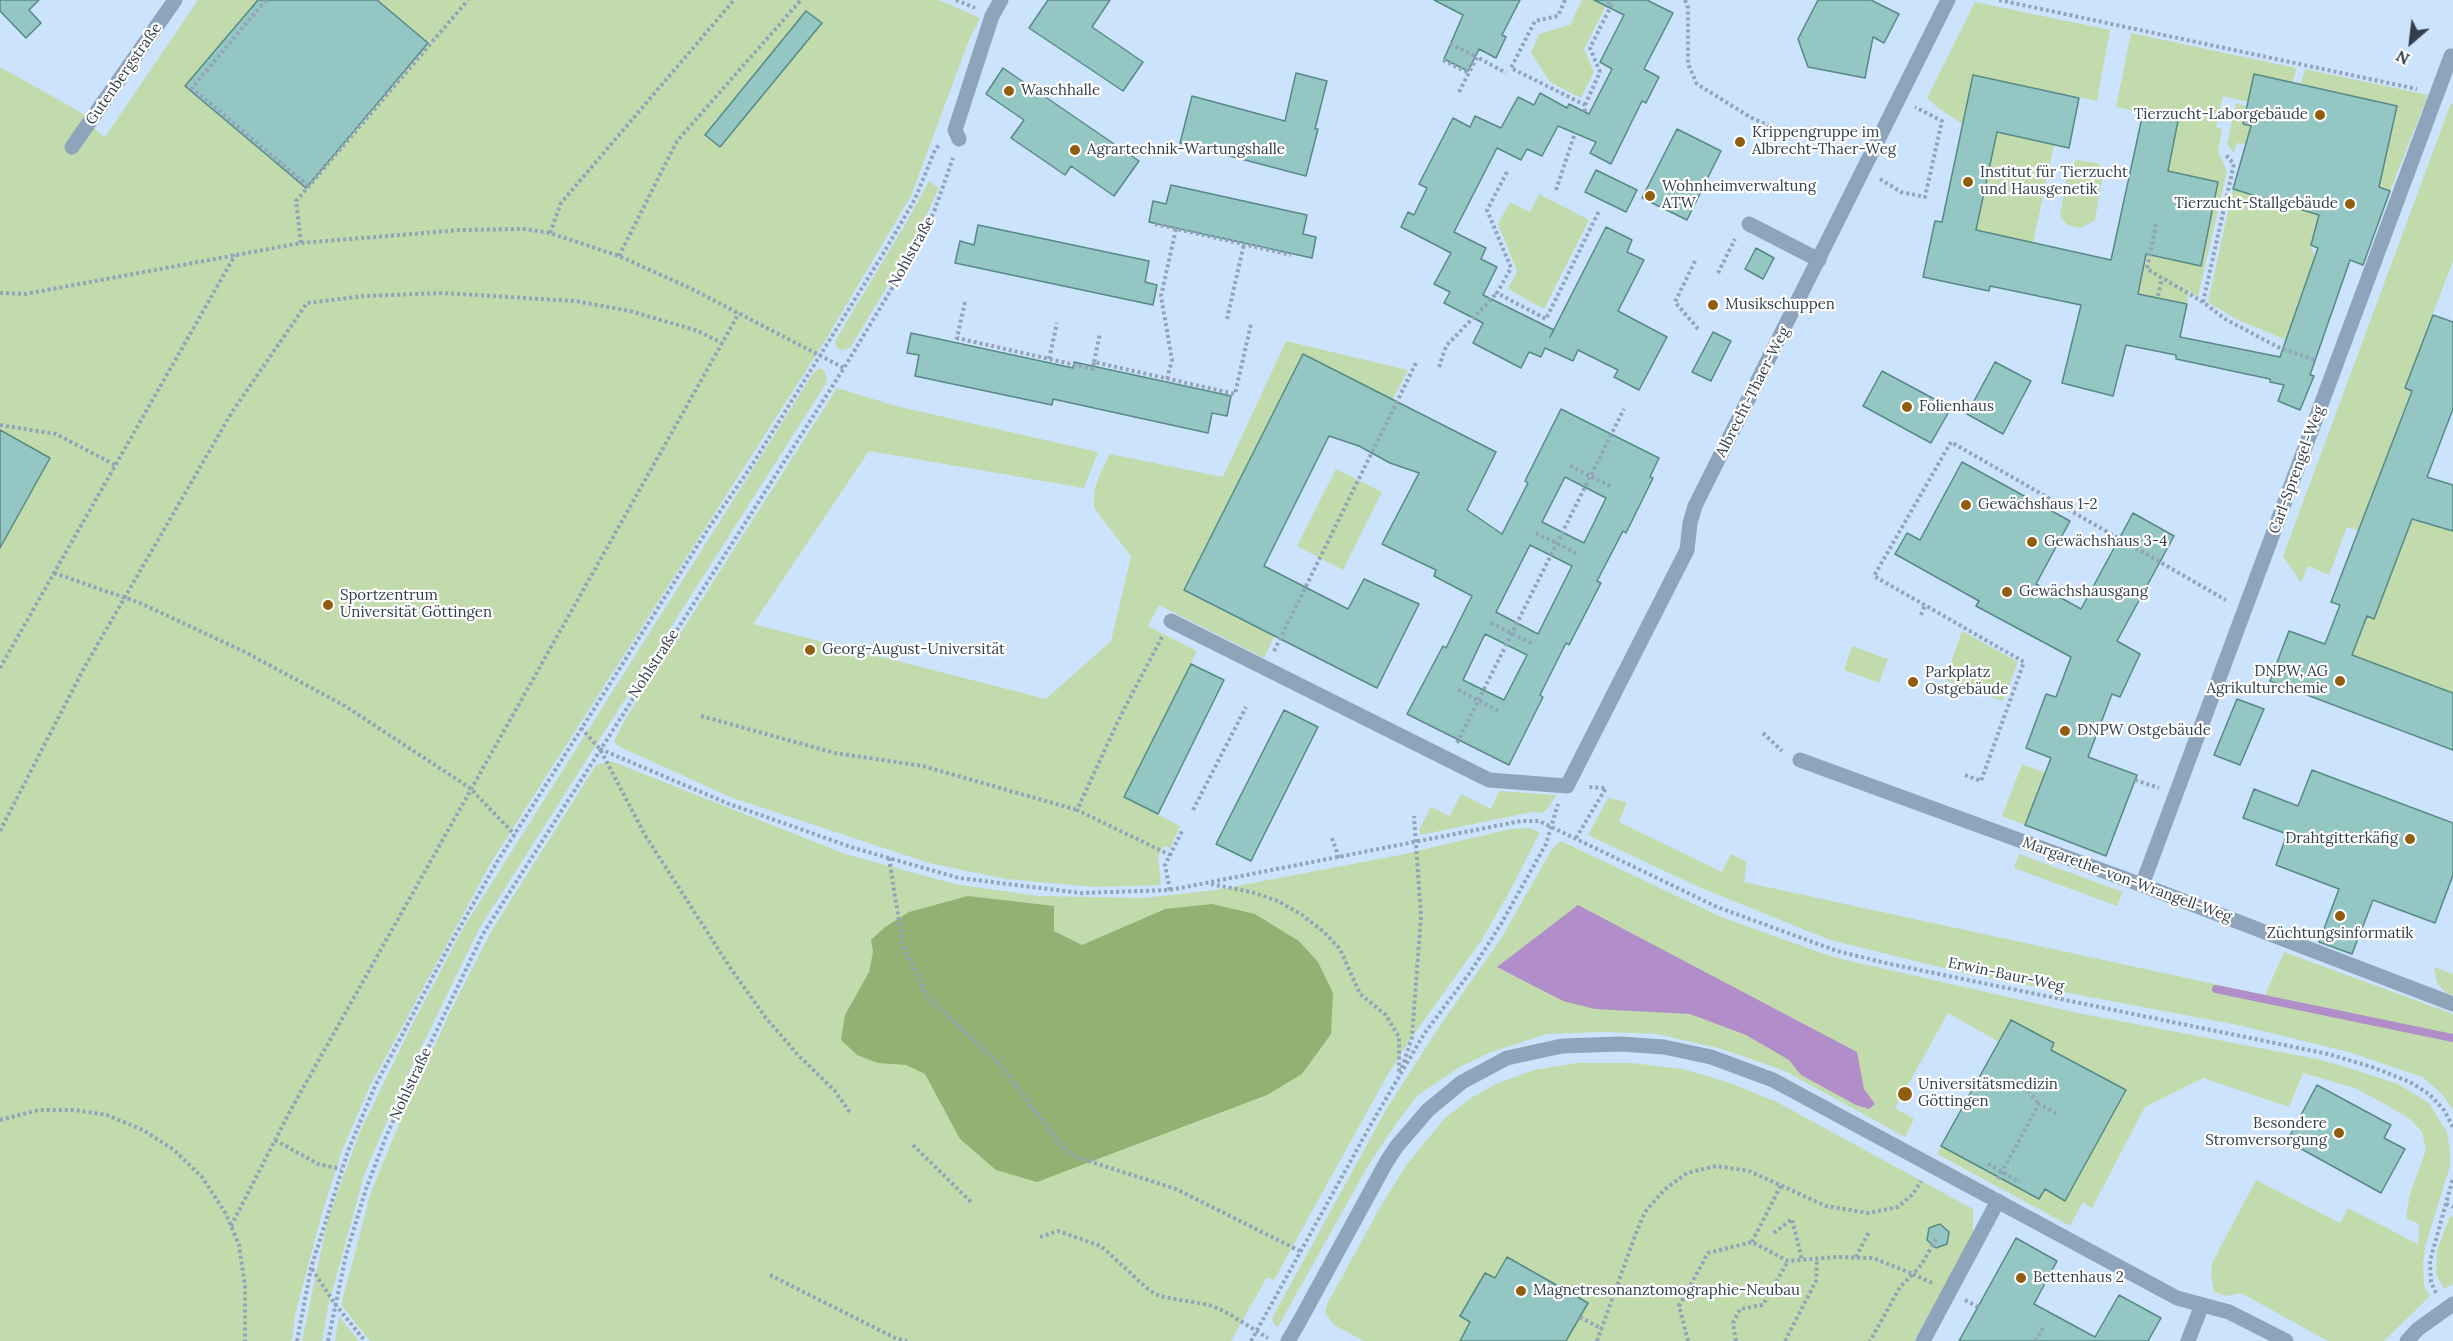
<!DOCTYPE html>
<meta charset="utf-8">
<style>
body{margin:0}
#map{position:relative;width:2453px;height:1341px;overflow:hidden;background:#cce3fd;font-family:Lora,serif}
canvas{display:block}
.north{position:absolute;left:2381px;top:12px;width:60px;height:60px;-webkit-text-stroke:4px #fff;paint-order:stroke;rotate:208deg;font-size:16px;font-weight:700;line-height:24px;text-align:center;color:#323e4b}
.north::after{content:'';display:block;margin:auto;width:21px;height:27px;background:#323e4b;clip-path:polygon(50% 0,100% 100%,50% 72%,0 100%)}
</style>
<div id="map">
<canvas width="2453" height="1341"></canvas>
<div class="north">N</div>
</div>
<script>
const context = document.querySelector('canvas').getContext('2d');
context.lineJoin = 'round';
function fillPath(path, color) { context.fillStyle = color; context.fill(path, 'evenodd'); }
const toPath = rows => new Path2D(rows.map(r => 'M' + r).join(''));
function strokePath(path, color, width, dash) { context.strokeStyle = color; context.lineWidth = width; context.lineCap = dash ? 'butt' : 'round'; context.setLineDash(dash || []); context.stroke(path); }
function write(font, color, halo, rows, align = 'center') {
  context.font = font + ' Lora,serif'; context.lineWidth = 4.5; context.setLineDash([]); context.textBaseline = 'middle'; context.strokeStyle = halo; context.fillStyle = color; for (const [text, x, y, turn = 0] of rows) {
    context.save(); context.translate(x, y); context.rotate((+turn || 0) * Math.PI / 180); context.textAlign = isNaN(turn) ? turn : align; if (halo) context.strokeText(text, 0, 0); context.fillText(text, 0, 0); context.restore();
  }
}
const green = toPath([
 [198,0,939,0,980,18,969,40,911,196,823,344,492,861,371,1084,342,1150,321,1217,295,1315,292,1341,0,1341,0,67,82,113,97,131,105,137],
 [1582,0,1594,0,1606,6,1584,49,1594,72,1581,98,1550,82,1531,53,1539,34,1570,25],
 [1975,2,2110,30,2097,101,1973,75,1962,124,1937,107,1927,98],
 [2131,33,2296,68,2293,83,2254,74,2248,102,2223,96,2216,127,2222,129,2218,151,2227,171,2198,297,2189,291,2187,304,2138,294,2144,265,2137,263,2162,222,2155,256,2201,266,2218,182,2173,172,2151,196,2168,168,2178,121,2116,107],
 [2305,69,2428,95,2390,191,2338,171,2246,144,2237,143,2234,153,2227,144,2236,103,2386,155,2397,106,2301,84],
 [2451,103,2453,104,2453,261,2405,388,2411,390,2359,531,2347,527,2329,575,2308,566,2301,583,2283,556],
 [1997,132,2054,145,2033,243,1976,230],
 [2076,160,2097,163,2104,169,2095,220,2081,228,2067,225,2060,216,2068,170],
 [929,181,939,188,914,242,850,348,841,350,837,348,835,341,906,223],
 [2233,189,2304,210,2322,207,2311,245,2315,258,2286,340,2236,319,2208,302],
 [1539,194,1589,220,1544,309,1508,289,1517,271,1498,224,1510,202,1530,212],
 [1286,341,1408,370,1393,399,1303,354,1184,590,1275,635,1264,658,1159,605,1148,626,1197,651,1125,797,1180,826,1170,848,1164,846,1158,857,1161,885,1094,887,1006,879,929,863,730,797,618,746,614,741,626,718,837,388,896,406,1098,452,1084,488,869,451,753,624,1046,699,1111,641,1131,556,1094,508,1094,492,1100,473,1110,454,1223,477],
 [820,368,824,370,827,378,825,385,479,929,402,1087,365,1172,328,1307,322,1341,302,1341,327,1222,358,1136,411,1027,462,930,814,372],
 [1336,469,1382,492,1343,570,1297,546],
 [2412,519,2453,531,2453,693,2352,655,2367,616],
 [1962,631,2018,662,2003,701,1945,680],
 [1852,646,1888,659,1879,683,1844,670],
 [611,761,845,854,955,884,1038,896,1143,898,1216,890,1400,855,1510,829,1529,828,1540,832,1511,889,1481,941,1412,1037,1387,1076,1274,1280,1267,1277,1231,1341,370,1341,341,1305,371,1192,404,1112,450,1012,492,930,596,765],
 [1165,909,1255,914,1299,941,1318,962,873,952,871,940,1054,931,1082,945],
 [2022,764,2045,773,2025,825,2002,816],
 [1499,791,1556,795,1549,807,1542,813,1532,812,1420,835,1419,830,1431,807,1450,816,1461,794,1491,809],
 [1608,798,1627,802,1619,822,1722,872,1731,854,1747,862,1744,882,2265,995,2284,952,2453,1014,2453,1110,2441,1093,2422,1077,2349,1052,2238,1025,1968,974,1830,940,1701,888,1588,835],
 [1561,841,1721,917,1833,957,2078,1013,2317,1059,2346,1067,2398,1084,2429,1103,2447,1132,2450,1151,2450,1166,2426,1244,2423,1263,2424,1286,2430,1296,2384,1341,2328,1341,2241,1293,2227,1296,2214,1292,2211,1276,2212,1263,2256,1180,2340,1223,2348,1208,2418,1244,2419,1224,2406,1218,2410,1194,2426,1150,2422,1132,2411,1120,2390,1107,2355,1088,2303,1073,2289,1107,2203,1078,2145,1107,2092,1208,2083,1202,2070,1226,1937,1154,1941,1146,1988,1164,2054,1044,2012,1020,1999,1042,1948,1013,1895,1108,1914,1119,1905,1137,1785,1071,1722,1049,1657,1034,1604,1032,1547,1034,1491,1052,1460,1067,1417,1096,1395,1125,1368,1166,1278,1327,1274,1324,1272,1318,1387,1108,1439,1027,1502,937,1552,849],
 [2019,854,2123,892,2117,906,2014,868],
 [2434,967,2453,974,2453,995,2446,993,2437,983],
 [1576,1063,1632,1063,1683,1069,1730,1083,1777,1102,1973,1209,1973,1234,1914,1341,1364,1341,1334,1325,1325,1313,1327,1304,1382,1204,1407,1164,1445,1118,1471,1098,1496,1084,1534,1070],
 [2450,1216,2453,1217,2453,1284,2444,1289,2436,1274,2437,1250],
 [339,1316,359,1341,335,1341]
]);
const forest = toPath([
 [968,896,1054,906,1054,931,1082,945,1165,909,1212,904,1255,914,1299,941,1318,962,1333,993,1331,1034,1302,1074,1267,1095,1037,1182,996,1170,960,1139,925,1074,906,1065,878,1063,857,1055,841,1040,845,1015,869,972,873,952,871,940,885,927,909,912]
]);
const water = toPath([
 [1578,905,1857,1052,1864,1089,1875,1104,1869,1109,1856,1105,1801,1075,1789,1060,1746,1035,1690,1014,1595,1009,1563,1001,1497,967]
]);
const stream = toPath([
 [2216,989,2453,1038]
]);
const building = toPath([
 [0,0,39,0,29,10,41,23,26,38,0,11,0,0],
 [258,0,377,0,428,43,306,188,185,86,258,0],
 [1048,0,1110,0,1092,27,1143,62,1123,91,1029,28,1048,0],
 [1434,0,1520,0,1502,35,1506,37,1496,58,1479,49,1468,71,1444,59,1463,15,1434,0],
 [1594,0,1647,0,1673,13,1644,69,1659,77,1646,103,1642,101,1611,164,1590,153,1596,142,1558,126,1542,156,1527,149,1521,160,1497,148,1454,232,1486,248,1481,259,1497,267,1483,295,1554,330,1550,337,1606,227,1632,240,1627,252,1644,260,1618,311,1667,337,1639,390,1614,377,1618,370,1578,350,1573,361,1545,348,1541,357,1529,352,1521,368,1473,343,1483,323,1444,303,1450,292,1434,284,1451,253,1401,227,1408,212,1414,215,1427,188,1419,184,1453,118,1470,127,1475,116,1501,128,1518,97,1534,105,1540,93,1567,108,1569,104,1589,114,1612,69,1600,62,1624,15,1594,0],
 [1818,0,1871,0,1899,14,1884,43,1873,37,1865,78,1808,67,1798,39,1818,0],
 [806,11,822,23,720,147,705,135,806,11],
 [1003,68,1139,161,1114,196,1071,166,1065,175,1011,138,1024,120,986,94,1003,68],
 [1296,73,1327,81,1315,129,1318,129,1306,176,1180,143,1192,96,1285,121,1296,73],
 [2254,74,2397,106,2379,187,2390,191,2363,265,2350,260,2310,375,2314,376,2300,410,2278,401,2284,385,2270,382,2270,379,2176,359,2176,355,2126,345,2113,396,2062,383,2081,305,1990,286,1989,291,1923,277,1935,221,1942,222,1973,75,2079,98,2069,148,1997,132,1976,230,2111,260,2143,113,2178,121,2168,171,2218,182,2201,266,2146,254,2138,294,2187,304,2180,337,2280,357,2318,248,2311,245,2319,215,2233,189,2251,126,2243,124,2254,74],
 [1677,129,1721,151,1687,220,1642,198,1677,129],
 [1596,170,1637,190,1626,212,1585,192,1596,170],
 [1171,185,1307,215,1303,234,1316,237,1312,258,1149,222,1153,201,1166,204,1171,185],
 [978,225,1149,261,1145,282,1157,285,1153,305,955,263,960,241,974,245,978,225],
 [1756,248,1774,258,1763,279,1745,269,1756,248],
 [2433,315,2453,322,2453,409,2427,477,2453,485,2453,531,2412,519,2374,619,2367,616,2352,655,2453,693,2453,750,2270,681,2289,631,2325,644,2340,605,2331,602,2412,391,2405,388,2433,315],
 [1713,332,1731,341,1711,381,1692,372,1713,332],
 [911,333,1073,368,1074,362,1231,396,1227,416,1212,413,1208,433,1053,399,1052,405,915,376,919,355,907,353,911,333],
 [1303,354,1496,452,1467,510,1502,534,1528,483,1525,481,1561,409,1659,458,1650,477,1653,478,1626,533,1623,531,1597,581,1601,583,1569,645,1566,643,1540,695,1543,697,1509,765,1407,714,1443,646,1446,648,1472,596,1434,576,1436,570,1382,544,1419,473,1390,463,1359,446,1329,436,1264,566,1348,609,1364,579,1419,604,1377,688,1184,590,1303,354],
 [1565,477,1606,498,1584,543,1542,522,1565,477],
 [1530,545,1572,566,1538,634,1496,612,1530,545],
 [1485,634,1527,655,1504,700,1463,680,1485,634],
 [1995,362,2031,381,2003,434,1967,414,1995,362],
 [1882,371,1951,408,1931,443,1863,406,1882,371],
 [0,430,50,458,0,548,0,430],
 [1962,462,2070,521,2036,584,2081,609,2133,513,2174,536,2117,641,2140,654,2120,697,2112,694,2088,757,2137,775,2106,856,2025,825,2051,758,2026,748,2046,694,2056,697,2071,657,1976,606,1979,601,1895,554,1907,533,1920,540,1962,462],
 [1191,664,1224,680,1158,814,1124,797,1191,664],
 [2237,699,2264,709,2240,765,2214,755,2237,699],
 [1284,710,1318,727,1251,861,1216,844,1284,710],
 [2312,770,2453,823,2453,875,2435,923,2373,900,2352,954,2319,942,2339,889,2276,865,2287,834,2243,818,2254,789,2298,806,2312,770],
 [2011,1020,2054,1043,2051,1050,2126,1090,2065,1201,2045,1189,2039,1199,1941,1146,2011,1020],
 [2317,1085,2391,1125,2384,1138,2405,1149,2381,1193,2287,1141,2317,1085],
 [1940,1224,1949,1232,1947,1244,1936,1248,1927,1240,1929,1228,1940,1224],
 [2016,1238,2057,1261,2034,1304,2095,1337,2119,1295,2161,1318,2148,1341,1959,1341,2016,1238],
 [1507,1257,1588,1303,1566,1341,1460,1341,1470,1322,1460,1316,1485,1273,1495,1278,1507,1257]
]);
const path = toPath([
 [266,0,192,88,308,186],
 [956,0,975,8],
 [1565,0,1558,16,1535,21,1511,68,1585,105,1585,113],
 [1685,0,1688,8,1688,64,1697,84,1750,117,1794,138],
 [1999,0,2417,89],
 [1450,44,1477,57],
 [1443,60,1469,73],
 [1459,92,1477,57,1506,73],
 [1585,105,1600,72,1590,48,1612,4,1604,0],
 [1507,172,1487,210,1511,268,1497,293,1546,319,1599,211],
 [1880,179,1901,192,1925,197,1942,121,1915,107],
 [1556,190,1575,133],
 [1155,224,1291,255],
 [2156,224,2147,269,2203,302,2225,319,2278,347,2317,361],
 [550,233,561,203,734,0],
 [301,243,296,201,468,0],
 [619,256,677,141,801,0],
 [1695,261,1675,302,1699,330],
 [1718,273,1735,239],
 [0,293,25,294,301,243,461,230,524,229,550,233,619,256,690,288,844,368],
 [2158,296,2162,278],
 [965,302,957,338,1093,369,1094,362,1235,394,1251,324],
 [2203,302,2234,164,2226,155],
 [1227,319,1244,244],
 [1049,359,1057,323],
 [1094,362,1100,333],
 [1439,367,1446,346,1497,293],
 [1167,379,1172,360,1161,296,1176,229],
 [0,425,56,434,115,465],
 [1570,466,1612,487],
 [1536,533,1578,554],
 [54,573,140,603,245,652,345,706,470,788,515,835],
 [1921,615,1925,605],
 [1491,623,1533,644],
 [1162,637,1120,717,1077,810,1170,855],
 [1274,651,1417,361],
 [0,668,235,255],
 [1458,690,1499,711],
 [701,716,835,753,923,766,1077,810],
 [581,728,600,749,645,835,731,969,766,1018,797,1054,835,1091,851,1114],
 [1763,733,1782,751],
 [1457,743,1624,409],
 [600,749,729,804,854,848,959,878,1081,893,1170,890,1521,821,1539,821,1717,907,1837,951,1890,964,2328,1054,2372,1067,2410,1082,2429,1094,2444,1110,2453,1127],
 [1965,775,1981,781,2024,662,1874,576,1951,442,2226,600],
 [2135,780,2159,788],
 [1193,810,1246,707],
 [0,831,84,668,232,412,307,303,364,296,443,293,575,301,630,311,698,331,722,343],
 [1332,838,1339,858],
 [1576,838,1606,788,1587,787],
 [889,858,903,946,927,996,1001,1066,1062,1146,1073,1156,1176,1189,1300,1251],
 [1211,884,1251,892,1278,901,1302,915,1324,932,1340,949,1360,994,1386,1015,1399,1037,1399,1073],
 [1170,890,1165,865,1183,829],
 [1402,1068,1412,1037,1421,916,1414,816],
 [2028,1091,2039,1104],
 [0,1120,39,1110,75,1110,107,1115,143,1130,174,1150,202,1177,226,1214,239,1245,245,1286,245,1341],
 [275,1140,318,1164,341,1169],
 [913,1145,972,1203],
 [1988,1164,2020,1182],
 [1998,1179,2039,1104,2058,1114],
 [2446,1204,2453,1207],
 [231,1226,289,1113,739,313],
 [1774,1233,1792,1219,1802,1260],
 [1040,1237,1058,1231,1101,1246,1149,1290,1159,1296,1209,1305,1224,1311,1268,1338],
 [1752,1242,1781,1185],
 [1856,1257,1869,1232],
 [312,1269,335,1304,365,1341],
 [770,1275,895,1338,907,1341],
 [1932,1283,1913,1274,1922,1264,1937,1237],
 [2436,1293,2431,1282,2430,1261,2453,1178],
 [1965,1300,1978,1307],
 [1580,1317,1602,1329],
 [297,1341,311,1268,348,1151,375,1086,447,950,497,862,708,529,752,465,883,254,915,199,935,150,940,144],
 [328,1341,346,1255,366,1189,387,1134,483,934,844,368,912,255,934,212,953,158],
 [1251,1341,1370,1126,1424,1034,1471,971,1501,924,1546,844,1558,804],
 [1597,1341,1636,1233,1645,1212,1664,1190,1687,1173,1716,1166,1749,1171,1826,1206,1868,1213,1898,1207,1913,1194,1921,1181],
 [1688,1341,1679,1306,1708,1253,1752,1242,1788,1261,1835,1257,1873,1258,1913,1274,1900,1287,1870,1341],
 [1736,1341,1733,1323,1740,1309,1763,1305,1788,1261],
 [1785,1341,1816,1281,1817,1260],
 [2036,1341,2044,1326]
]);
const service = toPath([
 [959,139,955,130,992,16,1001,0],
 [1749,224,1819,260],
 [1800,760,2142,885,2453,1004],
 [2142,885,2451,56,2453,56],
 [1298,1324,1387,1161,1397,1146,1428,1110,1462,1082,1507,1058,1562,1046,1621,1044,1664,1047,1711,1057,1773,1080,2177,1298,2229,1312,2286,1341],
 [1923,1341,1998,1201],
 [2188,1341,2202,1305],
 [2407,1341,2418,1329,2453,1304]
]);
const minor = toPath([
 [72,147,175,0],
 [1171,621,1489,780,1567,786,1687,550,1690,523,1695,506,1948,0],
 [1288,1341,1298,1324]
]);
const markers = [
 [1009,91,6,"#915d0f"],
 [2320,115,6,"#915d0f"],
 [1740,142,6,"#915d0f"],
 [1075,150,6,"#915d0f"],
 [1968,182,6,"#915d0f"],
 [1650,196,6,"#915d0f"],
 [2350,204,6,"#915d0f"],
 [1713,305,6,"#915d0f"],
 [1907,407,6,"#915d0f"],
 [1966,505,6,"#915d0f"],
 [2032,542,6,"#915d0f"],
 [2007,592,6,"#915d0f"],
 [328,605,6,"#915d0f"],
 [810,650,6,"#915d0f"],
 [2340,681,6,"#915d0f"],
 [1913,682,6,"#915d0f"],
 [2065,731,6,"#915d0f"],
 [2410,839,6,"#915d0f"],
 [2340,916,6,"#915d0f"],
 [1905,1094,8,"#915d0f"],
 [2339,1133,6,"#915d0f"],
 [2021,1278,6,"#915d0f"],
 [1521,1291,6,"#915d0f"]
];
const streetNames = [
 ["Gutenbergstraße",124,74,-55],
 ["Nohlstraße",912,252,-61],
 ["Albrecht-Thaer-Weg",1753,392,-63],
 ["Carl-Sprengel-Weg",2297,470,-70],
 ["Nohlstraße",654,664,-57],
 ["Margarethe-von-Wrangell-Weg",2127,880,20],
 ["Erwin-Baur-Weg",2006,975,12],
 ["Nohlstraße",411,1084,-65]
];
const poiNames = [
 ["Waschhalle",1021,91],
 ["Tierzucht-Laborgebäude",2308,115,"right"],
 ["Krippengruppe im",1752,133],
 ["Albrecht-Thaer-Weg",1752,150],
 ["Agrartechnik-Wartungshalle",1087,150],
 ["Institut für Tierzucht",1980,173],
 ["und Hausgenetik",1980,190],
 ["Wohnheimverwaltung",1662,187],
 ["ATW",1662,204],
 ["Tierzucht-Stallgebäude",2338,204,"right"],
 ["Musikschuppen",1725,305],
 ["Folienhaus",1919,407],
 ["Gewächshaus 1-2",1978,505],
 ["Gewächshaus 3-4",2044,542],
 ["Gewächshausgang",2019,592],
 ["Sportzentrum",340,596],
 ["Universität Göttingen",340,613],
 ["Georg-August-Universität",822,650],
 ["DNPW, AG",2328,672,"right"],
 ["Agrikulturchemie",2328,689,"right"],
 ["Parkplatz",1925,673],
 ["Ostgebäude",1925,690],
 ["DNPW Ostgebäude",2077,731],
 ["Drahtgitterkäfig",2398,839,"right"],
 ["Züchtungsinformatik",2340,934,"center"],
 ["Universitätsmedizin",1918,1085],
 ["Göttingen",1918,1102],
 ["Besondere",2327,1124,"right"],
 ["Stromversorgung",2327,1141,"right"],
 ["Bettenhaus 2",2033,1278],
 ["Magnetresonanztomographie-Neubau",1533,1291]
];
fillPath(green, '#c2dbac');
fillPath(forest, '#92b273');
fillPath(water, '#b18eca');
strokePath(stream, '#b18eca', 8);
fillPath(building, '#94c7c3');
strokePath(building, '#578986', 1.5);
strokePath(path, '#92a4b9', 4, [3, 3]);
strokePath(service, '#8ea4bb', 15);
strokePath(minor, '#8ea4bb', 15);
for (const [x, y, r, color] of markers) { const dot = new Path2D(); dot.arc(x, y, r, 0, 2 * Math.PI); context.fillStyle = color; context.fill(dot); strokePath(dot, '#fff', 2); }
write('15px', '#323e4b', '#fff', streetNames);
write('15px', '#323e4b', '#fff', poiNames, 'left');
</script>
